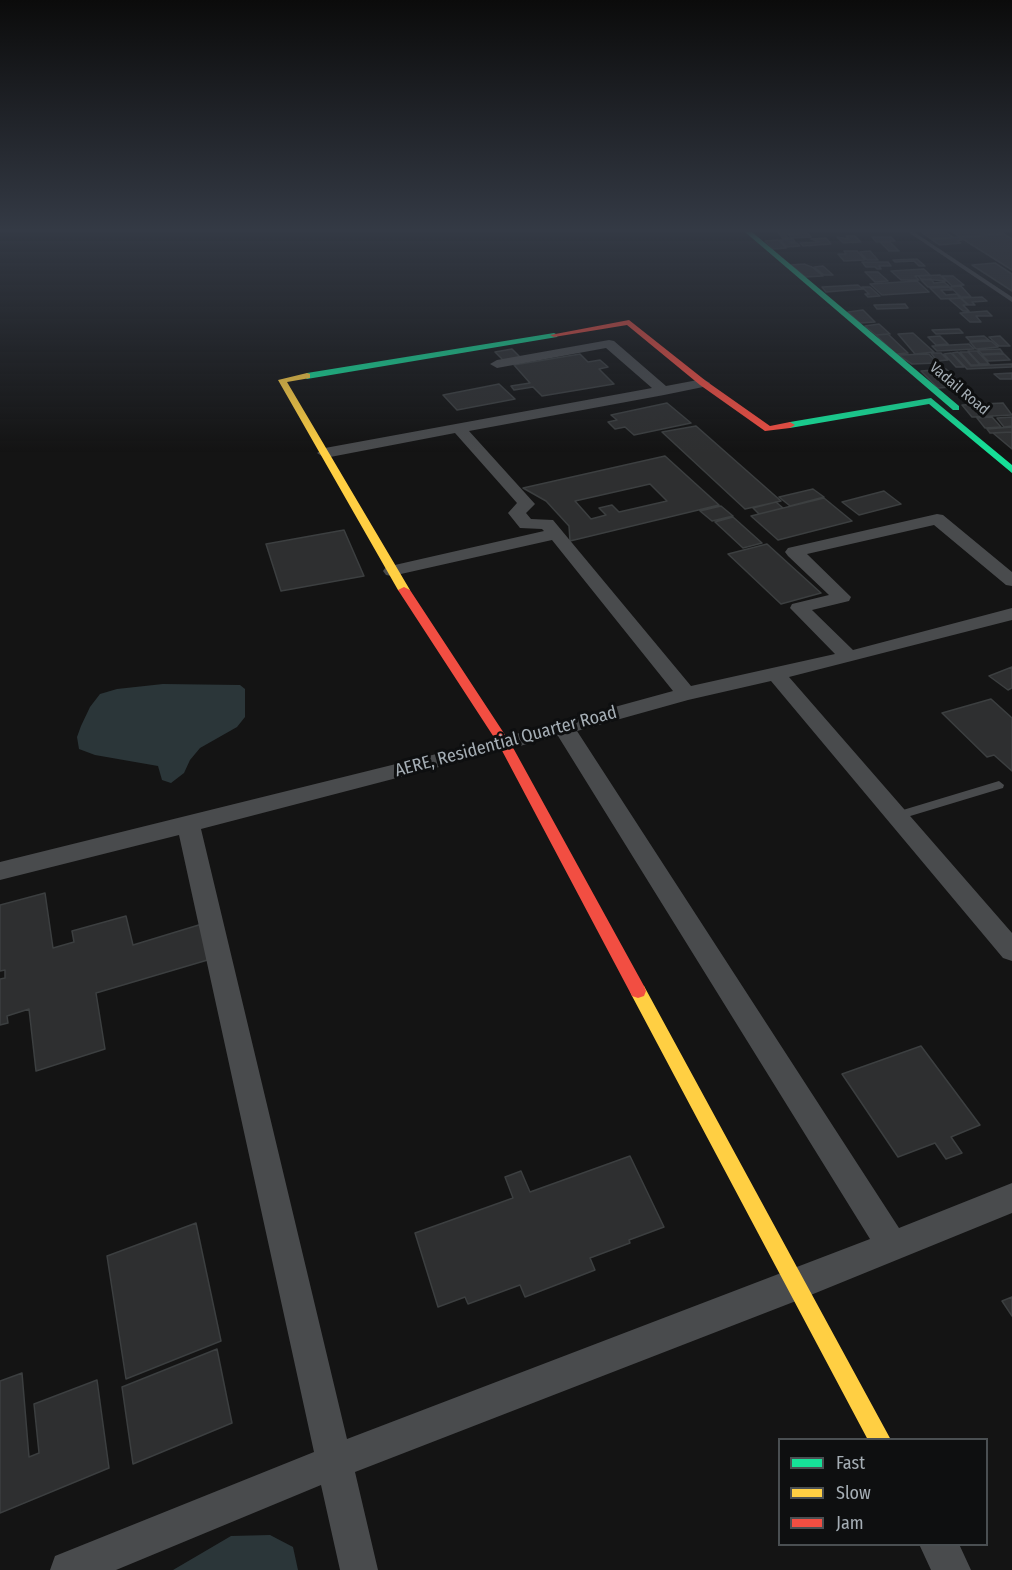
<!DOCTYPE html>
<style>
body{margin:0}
#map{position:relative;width:1012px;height:1570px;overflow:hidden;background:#141414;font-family:"Fira Sans Condensed",sans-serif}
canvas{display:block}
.legend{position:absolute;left:778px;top:1438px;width:210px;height:108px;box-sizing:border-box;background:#0e0f10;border:2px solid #4a4f52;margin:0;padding:8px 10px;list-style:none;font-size:18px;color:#a5aeb5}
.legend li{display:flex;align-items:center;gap:12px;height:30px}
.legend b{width:30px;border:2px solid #4a4f52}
</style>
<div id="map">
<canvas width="1012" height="1570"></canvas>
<ul class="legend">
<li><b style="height:8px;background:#16e098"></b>Fast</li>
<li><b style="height:8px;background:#ffcf43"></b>Slow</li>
<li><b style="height:8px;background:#f24e42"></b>Jam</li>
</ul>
</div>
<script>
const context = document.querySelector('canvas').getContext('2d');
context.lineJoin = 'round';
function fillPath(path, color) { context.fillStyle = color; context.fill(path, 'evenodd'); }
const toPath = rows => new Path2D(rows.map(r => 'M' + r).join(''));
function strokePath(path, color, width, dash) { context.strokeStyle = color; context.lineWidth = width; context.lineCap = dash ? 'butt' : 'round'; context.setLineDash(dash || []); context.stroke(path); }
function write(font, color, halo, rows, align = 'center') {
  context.font = font + ' "Fira Sans Condensed",sans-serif'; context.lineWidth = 6; context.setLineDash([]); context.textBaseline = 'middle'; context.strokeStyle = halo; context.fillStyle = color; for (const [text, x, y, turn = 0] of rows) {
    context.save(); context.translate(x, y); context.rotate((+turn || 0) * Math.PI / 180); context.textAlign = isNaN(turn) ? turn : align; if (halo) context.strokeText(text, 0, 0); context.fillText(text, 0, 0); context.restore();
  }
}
const water = toPath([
 [163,684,240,685,245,689,245,717,237,727,200,748,190,760,184,773,171,783,162,780,158,766,95,755,79,749,77,737,81,726,90,707,100,694,117,689],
 [270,1535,293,1547,298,1570,173,1570,231,1536]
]);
const building = toPath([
 [778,232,806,232,811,237,791,238,789,235,799,234,783,235,789,238,783,239,778,232],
 [921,232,946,232,953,237,931,239,921,232],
 [952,232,1002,232,1004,233,960,237,952,232],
 [1004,234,1012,239,1012,270,961,238,1004,234],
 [846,236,855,236,861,242,843,243,837,237,849,239,846,236],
 [872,237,891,237,895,241,876,242,872,237],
 [958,237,962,240,957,241,961,243,940,245,932,240,958,237],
 [826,238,831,244,803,246,800,243,820,242,811,239,826,238],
 [793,239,795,242,790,242,792,243,797,243,800,246,787,247,780,240,793,239],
 [778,240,786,248,773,249,765,241,778,240],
 [880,242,890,242,899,251,889,251,880,242],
 [844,251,857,251,865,260,844,261,838,254,846,254,844,251],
 [870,251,878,260,867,260,860,252,870,251],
 [917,259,925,266,919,266,914,261,895,262,893,260,917,259],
 [862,262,888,262,891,266,879,266,881,269,877,269,875,267,866,267,862,262],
 [995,263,1012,274,1012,291,972,265,995,263],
 [804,264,812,267,823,276,806,277,791,265,804,264],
 [823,266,833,275,824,275,814,267,823,266],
 [924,269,930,275,915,276,919,280,901,280,891,271,924,269],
 [865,272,878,272,888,281,875,282,865,272],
 [940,275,946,281,921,279,918,276,940,275],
 [942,276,953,276,964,285,952,286,942,276],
 [931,279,934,283,944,282,949,286,928,287,921,280,931,279],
 [917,281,929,292,882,295,870,284,917,281],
 [858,285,863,289,826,292,822,287,858,285],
 [961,286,971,297,961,297,950,287,961,286],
 [862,287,870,287,880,296,868,297,865,294,869,294,862,287],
 [949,287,952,290,941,290,946,295,957,294,960,298,941,299,930,288,949,287],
 [982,297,987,301,972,302,975,305,969,305,961,298,982,297],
 [960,298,968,305,963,305,969,311,963,311,949,299,960,298],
 [905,304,908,308,877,309,874,305,905,304],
 [863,310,875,322,860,323,848,312,863,310],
 [987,311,992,316,976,316,981,322,970,322,960,313,987,311],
 [879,324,890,334,876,335,865,326,879,324],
 [959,329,963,333,936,334,932,330,959,329],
 [913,333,934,352,915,354,898,334,913,333],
 [888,334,908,353,896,354,876,335,888,334],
 [940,336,948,344,936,345,928,337,940,336],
 [984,336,989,340,970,341,966,337,984,336],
 [1000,336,1010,346,999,346,989,337,1000,336],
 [991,341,998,347,976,349,970,342,991,341],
 [969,344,974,349,937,351,932,346,969,344],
 [512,349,521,358,505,362,495,352,512,349],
 [1000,349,1003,353,982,354,978,350,1000,349],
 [968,351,977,351,989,364,980,364,968,351],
 [958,352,971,366,1012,364,1012,367,967,369,952,353,958,352],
 [960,352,968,352,980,365,971,365,960,352],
 [931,353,941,353,948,360,937,361,931,353],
 [951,353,964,367,956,367,944,354,951,353],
 [580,354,588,362,600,360,608,367,599,369,614,384,542,396,533,387,514,390,511,386,530,383,514,365,580,354],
 [929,354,937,363,912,364,898,355,929,354],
 [1004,354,1010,360,988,361,982,355,1004,354],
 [946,369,964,386,938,388,921,371,946,369],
 [1012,373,1012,379,1000,379,994,374,1012,373],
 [499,384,515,399,457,410,443,395,499,384],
 [667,403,691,423,634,435,625,427,615,429,608,422,617,420,611,415,667,403],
 [1003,403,1012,415,972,417,962,405,1003,403],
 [992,417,1001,427,985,428,977,418,992,417],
 [1012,417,1012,426,1004,427,997,418,1012,417],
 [696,426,781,501,745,509,662,432,696,426],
 [1012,427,1012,432,990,433,987,429,1012,427],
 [1012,432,1012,449,993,433,1012,432],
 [665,456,719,505,570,541,569,526,546,501,523,488,665,456],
 [650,484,667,501,619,512,612,505,599,508,606,515,591,519,575,501,650,484],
 [813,489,824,497,790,506,779,497,813,489],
 [884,491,901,504,859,515,842,502,884,491],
 [824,498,852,521,778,540,751,516,824,498],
 [776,502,783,508,759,514,753,508,776,502],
 [721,506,733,516,712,521,700,511,721,506],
 [733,517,762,543,743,548,715,522,733,517],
 [344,530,364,576,281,591,266,544,344,530],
 [767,544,821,593,781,604,728,554,767,544],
 [1012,667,1012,688,1008,690,989,676,1012,667],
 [991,699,1012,718,1012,771,994,755,987,757,942,713,991,699],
 [45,893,53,948,74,942,72,931,126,916,133,945,202,924,211,959,96,993,105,1049,36,1071,29,1009,7,1016,8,1023,0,1025,0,979,5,978,5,970,0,971,0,905,45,893],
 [921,1046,980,1125,951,1137,962,1153,946,1159,935,1143,898,1157,842,1074,921,1046],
 [630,1156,664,1227,629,1240,630,1243,590,1258,595,1270,525,1297,520,1285,468,1304,465,1297,438,1307,415,1233,513,1198,505,1177,521,1171,530,1192,630,1156],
 [196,1223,221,1341,126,1379,107,1256,196,1223],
 [1012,1297,1012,1316,1002,1301,1012,1297],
 [217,1349,232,1423,133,1464,122,1387,217,1349],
 [22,1373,29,1457,39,1453,34,1404,97,1380,109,1468,0,1513,0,1381,22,1373]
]);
const lane = toPath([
 [908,232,914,232,1012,297,1012,302,908,232],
 [999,781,1004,785,1003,788,897,820,892,816,893,813,999,781]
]);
const street = toPath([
 [609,340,614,341,666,386,703,379,710,383,708,386,664,395,469,431,535,504,526,513,531,519,553,520,691,686,835,654,790,608,792,604,829,595,788,556,785,552,788,548,937,514,943,515,1012,572,1012,586,1006,585,934,525,807,554,851,597,849,601,812,610,853,650,1012,608,1012,620,789,677,1012,933,1012,961,1003,958,771,681,688,700,577,731,899,1228,1012,1183,1012,1213,796,1301,355,1472,378,1570,340,1570,321,1485,116,1570,50,1570,55,1556,314,1452,179,835,0,880,0,862,505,737,673,691,552,540,392,576,386,575,383,571,386,567,544,531,542,529,520,528,508,513,517,503,455,433,325,458,317,453,325,448,652,388,606,348,497,368,490,364,497,360,609,340],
 [558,736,870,1239,347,1439,201,829,558,736],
 [919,1544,959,1544,971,1570,931,1570,919,1544]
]);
const fast = toPath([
 [745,232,752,232,959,406,959,410,953,410,745,232],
 [554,333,558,335,557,337,307,379,303,376,307,373,554,333],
 [931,398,1012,465,1012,473,929,404,790,428,785,425,790,422,931,398]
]);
const slow = toPath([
 [307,373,310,374,310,378,287,382,410,590,408,592,404,593,398,590,278,380,307,373],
 [638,984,644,986,891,1440,868,1440,632,996,630,991,632,986,638,984]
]);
const jam = toPath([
 [629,320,706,381,770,426,790,422,795,425,790,428,765,431,700,385,627,325,554,337,550,335,629,320],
 [404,587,410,590,511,744,644,986,646,991,644,996,638,998,632,996,499,745,398,590,404,587]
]);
const farStreetnames = [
 ["Vadail Road",959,389,40]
];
const streetNames = [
 ["AERE, Residential Quarter Road",506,742,-15]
];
fillPath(water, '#2b3639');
fillPath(building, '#2e2f30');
strokePath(building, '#3c3f40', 1.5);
fillPath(lane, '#494b4d');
fillPath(street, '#494b4d');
fillPath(fast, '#16e098');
fillPath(slow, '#ffcf43');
fillPath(jam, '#f24e42');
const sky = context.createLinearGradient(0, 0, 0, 452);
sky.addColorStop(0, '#0b0b0b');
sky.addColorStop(0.51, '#343a45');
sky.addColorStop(1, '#343a4500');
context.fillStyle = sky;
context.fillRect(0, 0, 1012, 452);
write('15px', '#a5aeb5', '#0e0f10', farStreetnames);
write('18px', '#a5aeb5', '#0e0f10', streetNames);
</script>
